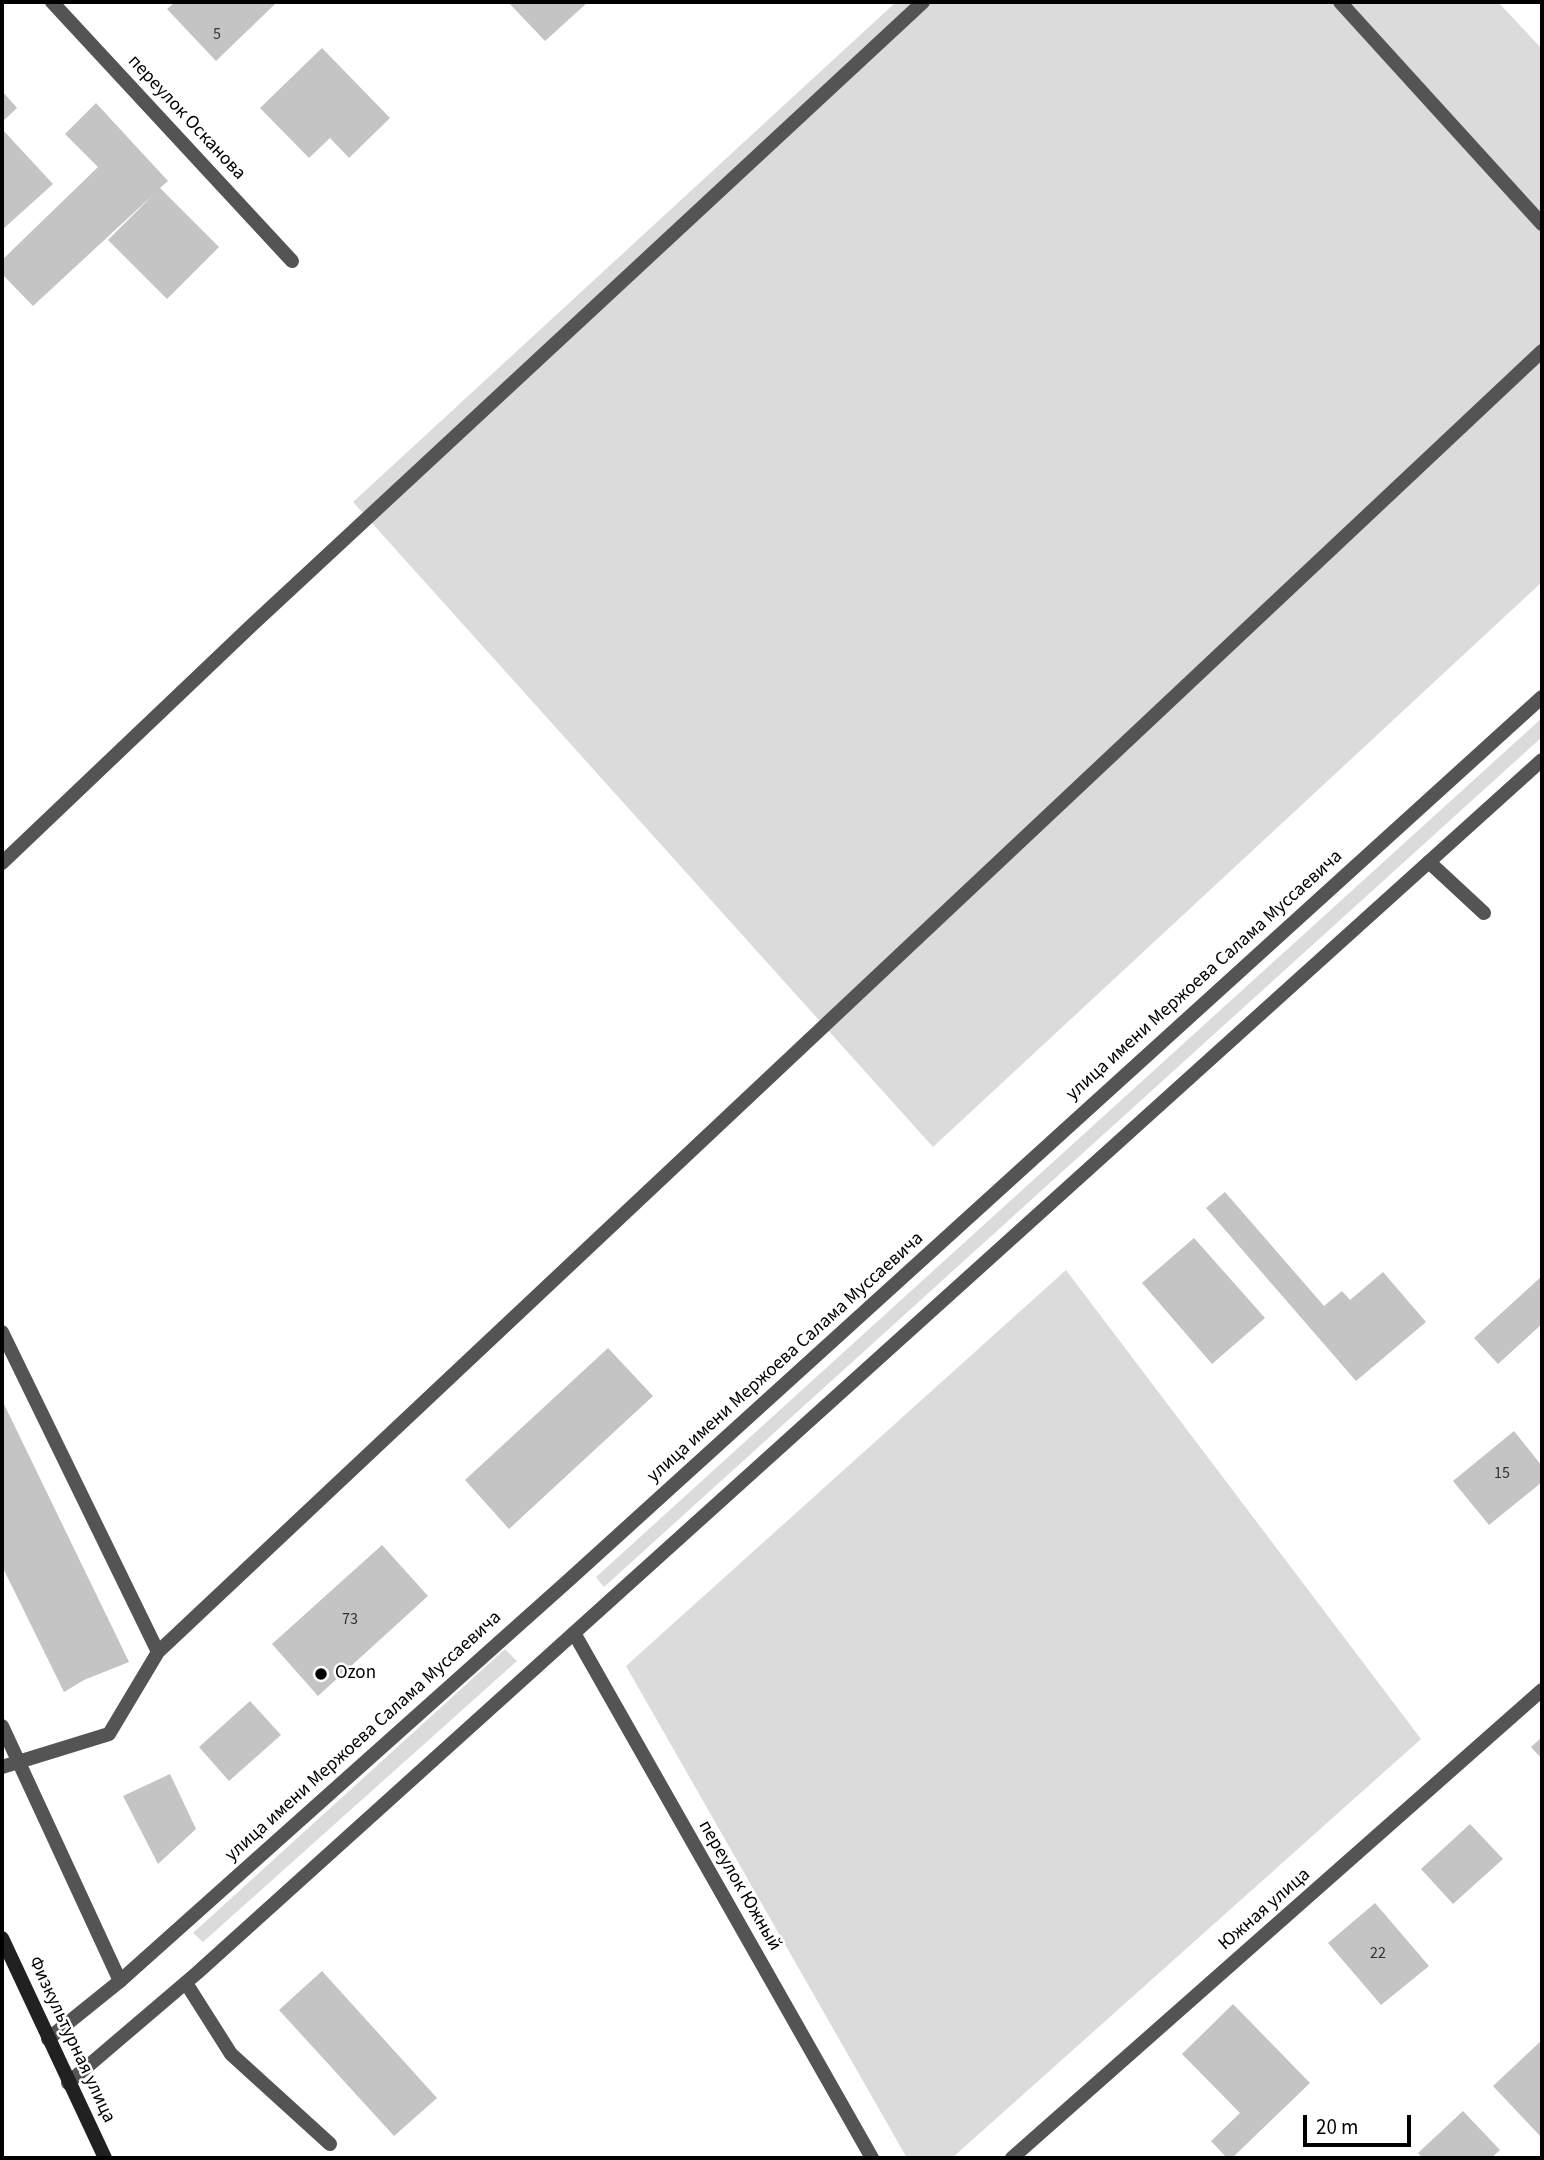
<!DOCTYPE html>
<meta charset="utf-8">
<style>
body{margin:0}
#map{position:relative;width:1544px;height:2160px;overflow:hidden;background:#fff;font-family:"Source Sans 3",sans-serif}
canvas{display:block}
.frame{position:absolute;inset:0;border:4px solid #000;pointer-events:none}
.scale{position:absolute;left:1303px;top:2115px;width:108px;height:32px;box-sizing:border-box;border:4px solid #000;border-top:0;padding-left:9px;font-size:21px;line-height:24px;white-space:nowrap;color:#000;-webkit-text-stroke:5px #fff;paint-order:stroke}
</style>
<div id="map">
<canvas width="1544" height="2160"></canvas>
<div class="frame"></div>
<div class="scale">20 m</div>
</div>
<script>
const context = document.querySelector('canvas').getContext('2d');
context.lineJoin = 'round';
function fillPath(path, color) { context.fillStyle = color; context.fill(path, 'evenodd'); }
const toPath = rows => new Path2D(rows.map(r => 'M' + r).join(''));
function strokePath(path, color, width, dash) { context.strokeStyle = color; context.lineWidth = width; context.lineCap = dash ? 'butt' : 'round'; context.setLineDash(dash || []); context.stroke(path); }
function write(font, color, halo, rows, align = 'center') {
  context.font = font + ' "Source Sans 3",sans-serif'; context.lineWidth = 5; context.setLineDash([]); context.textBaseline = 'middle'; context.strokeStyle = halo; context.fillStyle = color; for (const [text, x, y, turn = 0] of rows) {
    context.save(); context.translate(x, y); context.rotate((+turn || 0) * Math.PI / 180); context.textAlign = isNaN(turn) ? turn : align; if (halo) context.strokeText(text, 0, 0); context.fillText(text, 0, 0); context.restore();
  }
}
const green = toPath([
 [896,2,1498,2,1542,49,1542,582,933,1147,353,502],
 [1542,718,1542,737,604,1587,596,1577],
 [1066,1270,1421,1739,952,2158,907,2158,626,1666],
 [505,1649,517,1661,203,1942,193,1933]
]);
const building = toPath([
 [175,2,273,2,275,4,216,61,167,9],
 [508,2,588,2,545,41],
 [322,48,390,118,349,158,330,138,309,158,260,108],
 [2,91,17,108,2,122],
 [96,103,168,181,160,188,219,247,167,299,108,240,154,194,33,306,2,274,2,260,98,167,65,134],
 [2,129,53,184,2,230],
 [1225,1192,1324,1306,1342,1291,1350,1300,1383,1272,1426,1322,1356,1381,1206,1208],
 [1194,1238,1265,1318,1212,1364,1142,1283],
 [1542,1276,1542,1324,1498,1364,1474,1338],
 [608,1348,653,1396,509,1529,465,1480],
 [2,1400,129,1662,84,1680,64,1692,2,1566],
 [1514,1431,1542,1466,1542,1482,1489,1525,1453,1481],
 [382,1545,428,1596,318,1696,272,1644],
 [250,1701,281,1735,229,1781,199,1747],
 [1542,1737,1542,1759,1531,1747],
 [170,1774,196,1829,158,1864,123,1796],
 [1470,1824,1503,1859,1453,1904,1421,1869],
 [1375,1903,1429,1966,1381,2005,1328,1943],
 [322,1971,437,2098,394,2136,279,2010],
 [1233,2004,1310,2083,1232,2158,1227,2158,1211,2141,1240,2113,1182,2054],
 [1542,2040,1542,2136,1541,2137,1493,2086],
 [1463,2111,1500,2150,1491,2158,1423,2158,1418,2153]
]);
const service = toPath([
 [52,2,292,261],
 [1340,2,1542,224],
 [1429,862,1484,913],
 [2,863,252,625,923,2],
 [2,1332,158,1652],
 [2,1726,120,1981],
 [2,1767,109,1734,158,1652,1542,351],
 [186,1983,231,2054,330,2144]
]);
const minor = toPath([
 [574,1633,872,2158],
 [1012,2158,1542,1690]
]);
const tertiary = toPath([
 [48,2039,120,1981,570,1579,1542,697],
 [68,2083,197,1973,1542,760]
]);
const secondary = toPath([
 [2,1938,105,2158]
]);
const markers = [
 [321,1674,7,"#000"]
];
const numberNames = [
 ["5",217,35],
 ["15",1502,1474],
 ["73",350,1620],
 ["22",1378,1954]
];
const streetNames = [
 ["переулок Осканова",186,118,47],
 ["улица имени Мержоева Салама Муссаевича",1205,976,-42],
 ["улица имени Мержоева Салама Муссаевича",786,1358,-42],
 ["улица имени Мержоева Салама Муссаевича",364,1737,-42],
 ["переулок Южный",739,1886,60],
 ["Южная улица",1265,1910,-41],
 ["Физкультурная улица",71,2040,65]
];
const poiNames = [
 ["Ozon",335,1674]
];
fillPath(green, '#dbdbdb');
fillPath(building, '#c4c4c4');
strokePath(service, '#545454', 14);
strokePath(minor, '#545454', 14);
strokePath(tertiary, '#545454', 14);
strokePath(secondary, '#212121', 14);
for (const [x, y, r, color] of markers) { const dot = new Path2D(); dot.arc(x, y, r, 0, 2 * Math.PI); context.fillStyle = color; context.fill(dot); strokePath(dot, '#fff', 2.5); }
write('16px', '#313131', null, numberNames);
write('19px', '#000', '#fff', streetNames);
write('19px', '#000', '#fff', poiNames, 'left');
</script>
